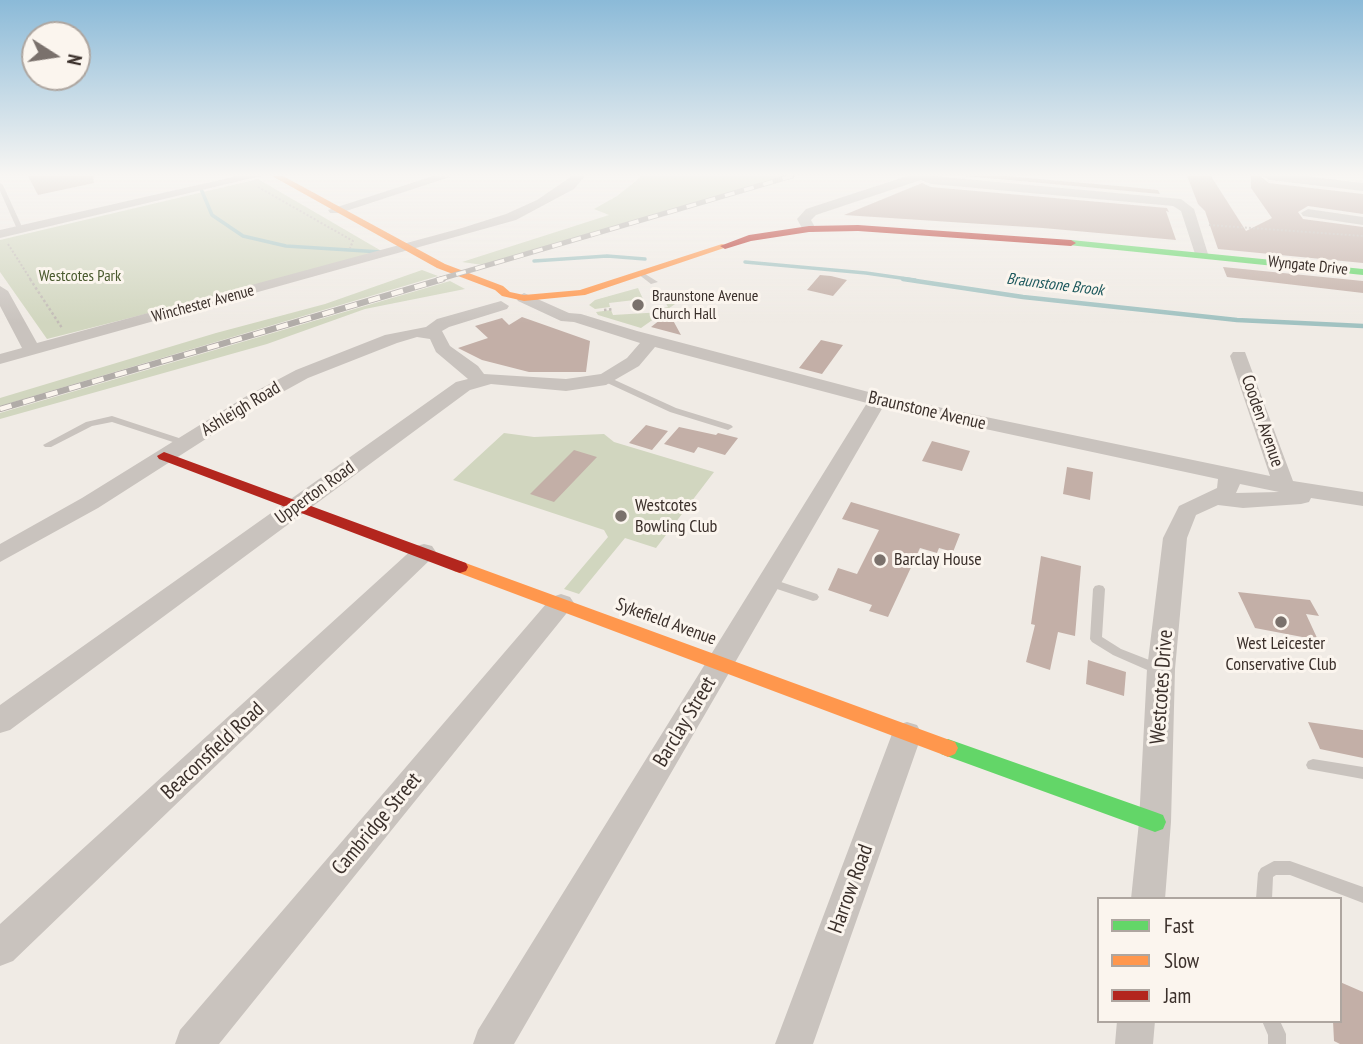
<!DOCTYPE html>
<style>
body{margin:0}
#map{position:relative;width:1363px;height:1044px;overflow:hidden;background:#f0ebe5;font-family:"PT Sans Narrow",sans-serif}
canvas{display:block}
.legend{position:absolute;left:1097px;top:897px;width:245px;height:126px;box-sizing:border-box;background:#fbf5ee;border:2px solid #aea6a0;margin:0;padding:9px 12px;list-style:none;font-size:21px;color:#3b302b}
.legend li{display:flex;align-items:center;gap:14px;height:35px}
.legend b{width:35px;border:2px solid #aea6a0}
.north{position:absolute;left:21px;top:21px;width:70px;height:70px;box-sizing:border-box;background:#fbf5ee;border:2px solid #aea6a0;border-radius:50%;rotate:102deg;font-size:19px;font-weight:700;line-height:28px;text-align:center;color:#3b302b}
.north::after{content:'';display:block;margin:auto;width:24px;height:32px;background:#7a716c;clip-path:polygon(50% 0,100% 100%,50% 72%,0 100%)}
</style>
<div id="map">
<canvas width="1363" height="1044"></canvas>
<ul class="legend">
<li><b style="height:9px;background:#63d668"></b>Fast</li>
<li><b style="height:9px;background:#ff974d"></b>Slow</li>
<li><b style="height:9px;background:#b3261e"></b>Jam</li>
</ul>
<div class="north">N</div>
</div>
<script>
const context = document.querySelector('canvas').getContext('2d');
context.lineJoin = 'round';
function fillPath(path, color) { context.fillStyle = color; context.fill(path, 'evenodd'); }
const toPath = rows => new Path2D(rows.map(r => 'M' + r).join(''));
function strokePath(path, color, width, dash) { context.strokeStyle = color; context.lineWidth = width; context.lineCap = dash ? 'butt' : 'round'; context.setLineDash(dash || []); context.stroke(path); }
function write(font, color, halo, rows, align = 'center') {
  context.font = font + ' "PT Sans Narrow",sans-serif'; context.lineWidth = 6; context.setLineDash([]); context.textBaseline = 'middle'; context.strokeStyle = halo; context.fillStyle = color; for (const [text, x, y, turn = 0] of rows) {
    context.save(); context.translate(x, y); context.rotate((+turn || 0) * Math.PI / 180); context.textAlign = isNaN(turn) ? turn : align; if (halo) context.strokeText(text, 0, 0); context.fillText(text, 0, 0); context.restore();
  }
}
const green = toPath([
 [642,176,785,176,483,265,462,262,609,215,594,209,617,196],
 [258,179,385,253,47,339,0,272,0,240],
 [422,270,438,276,0,406,0,398,216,333,325,304],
 [450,281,465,289,365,309,267,344,0,419,0,413],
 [638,288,643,299,609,303,610,307,595,309,589,305,595,300],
 [685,297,641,328,598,315,596,312,611,310,613,315,663,312,662,308,668,307,664,300],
 [504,433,534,437,604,434,614,442,714,472,656,548,625,538,579,594,564,589,608,537,604,530,453,480]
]);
const streamFar1 = toPath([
 [201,189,212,215,243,236,286,246,381,252],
 [534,261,607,256,645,259],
 [745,262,866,273,915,280]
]);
const stream = toPath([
 [903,279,1023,297,1237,320,1363,326]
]);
const building = toPath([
 [28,176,93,176,94,183,38,195],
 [966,176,1005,176,1130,187,1158,190,1160,194],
 [1187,176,1211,176,1246,231,1272,218,1251,188,1251,176,1260,176,1269,183,1363,194,1363,214,1308,206,1298,212,1303,219,1363,227,1363,263,1218,249,1205,211,1198,204],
 [922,183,931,187,1167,208,1169,212,1166,211,1176,240,1043,228,844,215],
 [1223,267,1363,281,1363,293,1227,277],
 [820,275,831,276,847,280,833,296,807,290],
 [669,313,681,335,651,327],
 [522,317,590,341,586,372,529,372,482,360,458,348,488,338,475,326,502,318,509,325],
 [821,340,843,345,822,374,799,368],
 [646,425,668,431,652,450,629,443],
 [679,427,716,435,718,433,738,438,725,455,698,447,694,453,664,444],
 [932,441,970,451,962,471,922,461],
 [574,450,597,457,554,502,530,494],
 [1067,467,1093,472,1090,500,1063,494],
 [851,502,960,534,953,552,939,548,937,553,920,548,888,617,869,611,872,605,828,590,838,568,857,574,879,530,842,519],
 [1041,556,1081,566,1075,636,1058,632,1050,670,1026,662,1035,625,1031,624],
 [1238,592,1310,600,1319,616,1306,614,1318,640,1255,628],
 [1088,660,1126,672,1124,696,1086,684],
 [1308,722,1363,730,1363,758,1320,749],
 [1340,982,1363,992,1363,1044,1340,1044,1334,1041,1333,1021,1340,1021]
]);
const pathFar1 = toPath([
 [258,187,353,241,350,248],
 [1209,225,1363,236],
 [8,244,31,280]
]);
const path = toPath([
 [30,279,62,328],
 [604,310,613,309]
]);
const lane = toPath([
 [0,183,3,185,23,229,22,230,17,229,0,191,0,183],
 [638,272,642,272,658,282,651,284,638,274,638,272],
 [606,376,676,408,731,425,733,427,728,430,670,412,603,381,603,377,606,376],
 [112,416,188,441,190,443,185,446,182,445,112,422,92,426,51,447,45,447,43,445,86,422,112,416],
 [769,578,817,594,819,597,817,600,813,601,765,585,763,582,765,579,769,578],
 [1099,585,1103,586,1105,589,1102,637,1121,649,1162,665,1164,669,1162,673,1158,674,1154,673,1113,655,1092,642,1090,639,1093,589,1095,586,1099,585],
 [1313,759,1363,767,1363,779,1308,769,1306,765,1308,761,1313,759],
 [1274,861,1290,861,1363,887,1363,903,1290,875,1276,875,1273,877,1272,899,1256,899,1258,873,1261,868,1274,861],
 [1262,1021,1280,1021,1286,1034,1286,1044,1268,1044,1268,1035,1262,1021]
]);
const street = toPath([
 [237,176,261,176,0,238,0,230,237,176],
 [433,176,450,177,340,213,330,213,328,210,433,176],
 [572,176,585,176,574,189,516,220,0,364,0,354,22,348,0,306,0,286,8,291,37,343,462,228,506,214,537,200,572,176],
 [907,176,933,176,1181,199,1194,209,1208,254,1201,258,1196,257,1181,211,1173,206,931,184,921,180,816,215,811,220,816,229,814,232,804,232,797,219,806,209,907,176],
 [1263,176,1304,176,1363,183,1363,191,1269,180,1263,176],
 [1308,209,1363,217,1363,225,1303,216,1301,213,1308,209],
 [524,293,569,313,581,314,637,331,880,395,1270,476,1230,356,1233,352,1245,352,1293,481,1363,492,1363,506,1311,498,1309,502,1301,504,1243,508,1218,505,1196,515,1187,538,1175,669,1171,822,1165,899,1131,899,1139,822,1147,669,1163,538,1179,506,1217,488,1218,479,883,407,514,1044,473,1044,478,1030,867,403,655,347,639,366,606,385,566,391,491,384,470,390,10,730,0,733,0,705,456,382,468,379,436,352,430,339,417,337,397,343,308,378,259,405,98,508,0,562,0,544,82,498,245,397,296,370,385,335,426,327,437,319,501,301,509,306,507,309,449,327,442,331,450,346,478,366,484,374,566,379,601,374,627,358,640,343,574,322,561,321,518,301,516,298,524,293],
 [1240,484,1279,492,1236,493,1240,484],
 [424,544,432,546,436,552,432,558,13,961,0,966,0,924,416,546,424,544],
 [561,594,570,597,574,603,570,609,219,1044,175,1044,180,1030,552,597,561,594],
 [907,722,917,725,922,734,813,1044,775,1044,892,734,897,725,907,722],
 [1117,1021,1155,1021,1153,1044,1115,1044,1117,1021]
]);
const fast = toPath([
 [1071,240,1363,269,1363,275,1068,245,1068,241,1071,240],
 [948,739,1155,812,1163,815,1166,822,1163,829,1155,832,941,754,938,748,941,742,948,739]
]);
const slow = toPath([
 [272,176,283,176,445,264,503,286,510,292,524,295,580,290,722,244,730,246,585,295,524,301,502,296,495,290,437,268,272,176],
 [460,561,955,742,958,748,955,754,948,757,941,754,454,571,452,567,454,563,460,561]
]);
const jam = toPath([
 [858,225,1071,240,1076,243,1071,246,858,231,809,232,751,241,725,249,720,246,749,235,809,226,858,225],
 [164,452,466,563,468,567,466,571,460,573,454,571,159,459,157,456,164,452]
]);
const railFar1 = toPath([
 [437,280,792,176]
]);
const rail = toPath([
 [0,409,443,279]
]);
const markers = [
 [638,305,7,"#7a716c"],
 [621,516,7,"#7a716c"],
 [880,560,7,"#7a716c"],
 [1281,622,7,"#7a716c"]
];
const farStreetnames = [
 ["Wyngate Drive",1308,266,6],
 ["Winchester Avenue",203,304,-15]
];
const farParknames = [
 ["Westcotes Park",80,276]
];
const farWaternames = [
 ["Braunstone Brook",1055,285,7]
];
const farPoinames = [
 ["Braunstone Avenue",652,296],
 ["Church Hall",652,314]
];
const streetNames = [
 ["Ashleigh Road",241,409,-31],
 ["Braunstone Avenue",927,411,13],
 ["Cooden Avenue",1262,421,71],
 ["Upperton Road",315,493,-36],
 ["Sykefield Avenue",666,622,20]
];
const poiNames = [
 ["Westcotes",635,506],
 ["Bowling Club",635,527],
 ["Barclay House",894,560],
 ["West Leicester",1281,644,"center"],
 ["Conservative Club",1281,665,"center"]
];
const nearStreetnames = [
 ["Westcotes Drive",1162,687,-86],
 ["Barclay Street",685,722,-59],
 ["Beaconsfield Road",213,751,-43],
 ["Cambridge Street",377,824,-50],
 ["Harrow Road",851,889,-70]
];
fillPath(green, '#d1d6bf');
strokePath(streamFar1, '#a1c2c1', 3.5);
strokePath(stream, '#a1c2c1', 4.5);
fillPath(building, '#c3afa7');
strokePath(pathFar1, '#c2bbb6', 2, [2, 2]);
strokePath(path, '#c2bbb6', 2.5, [2.5, 2.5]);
fillPath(lane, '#c9c3be');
fillPath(street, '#c9c3be');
fillPath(fast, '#63d668');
fillPath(slow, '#ff974d');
fillPath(jam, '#b3261e');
strokePath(railFar1, '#b1aca8', 5);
strokePath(rail, '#b1aca8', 6);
strokePath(railFar1, '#fbf5ee', 3.5, [10]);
strokePath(rail, '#fbf5ee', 4.5, [12]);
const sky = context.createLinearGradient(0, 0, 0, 323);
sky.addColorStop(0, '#8bbad8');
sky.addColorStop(0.54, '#f8f6f3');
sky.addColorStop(1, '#f8f6f300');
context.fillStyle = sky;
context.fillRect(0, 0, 1363, 323);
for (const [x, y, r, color] of markers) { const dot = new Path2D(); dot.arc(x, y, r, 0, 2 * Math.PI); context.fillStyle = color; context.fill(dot); strokePath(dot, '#fbf5ee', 2.5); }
write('16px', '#3b302b', '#fbf5ee', farStreetnames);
write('16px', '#4a5a2e', '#fbf5ee', farParknames);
write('italic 16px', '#1f5a5e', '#fbf5ee', farWaternames);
write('16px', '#3b302b', '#fbf5ee', farPoinames, 'left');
write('18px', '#3b302b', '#fbf5ee', streetNames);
write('18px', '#3b302b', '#fbf5ee', poiNames, 'left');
write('21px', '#3b302b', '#fbf5ee', nearStreetnames);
</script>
